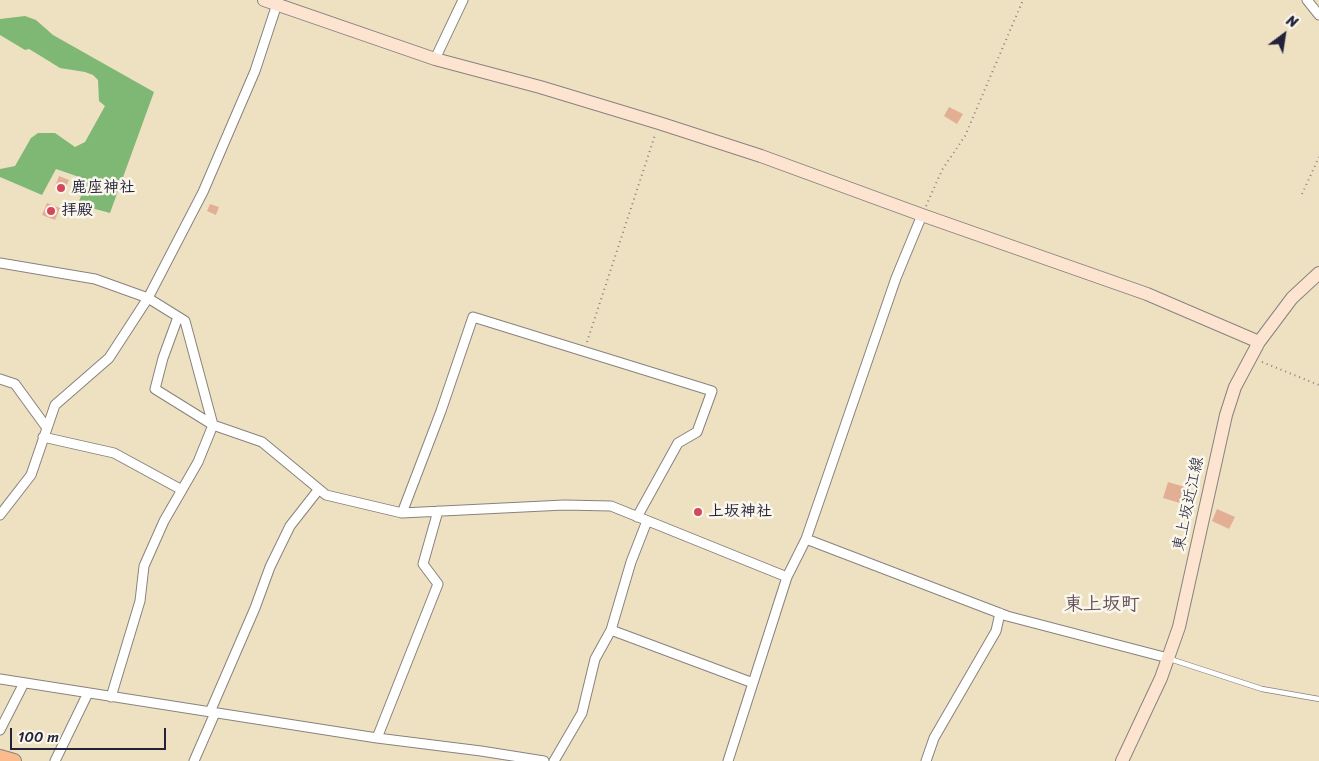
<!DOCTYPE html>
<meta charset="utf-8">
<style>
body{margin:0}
#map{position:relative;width:1319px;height:761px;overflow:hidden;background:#eee1c1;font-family:Sriracha,sans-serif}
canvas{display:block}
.north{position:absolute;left:1259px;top:10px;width:50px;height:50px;-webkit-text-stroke:4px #fbf7ec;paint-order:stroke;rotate:31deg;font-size:14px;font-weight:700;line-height:20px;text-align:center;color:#22223b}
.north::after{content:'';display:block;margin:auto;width:18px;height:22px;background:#22223b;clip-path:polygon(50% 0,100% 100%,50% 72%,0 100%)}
.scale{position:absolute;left:10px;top:728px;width:156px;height:22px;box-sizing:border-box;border:2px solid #22223b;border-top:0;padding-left:6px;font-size:15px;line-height:18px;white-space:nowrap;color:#22223b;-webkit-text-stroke:4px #fbf7ec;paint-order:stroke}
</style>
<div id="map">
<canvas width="1319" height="761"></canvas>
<div class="north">N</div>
<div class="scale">100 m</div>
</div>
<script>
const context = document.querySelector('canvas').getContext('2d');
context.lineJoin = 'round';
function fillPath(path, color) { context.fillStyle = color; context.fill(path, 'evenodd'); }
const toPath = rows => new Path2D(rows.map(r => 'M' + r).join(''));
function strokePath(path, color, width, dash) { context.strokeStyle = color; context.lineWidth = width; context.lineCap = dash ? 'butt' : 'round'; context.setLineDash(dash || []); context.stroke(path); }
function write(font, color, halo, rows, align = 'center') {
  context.font = font + ' Sriracha,"Klee One",sans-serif'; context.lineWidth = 5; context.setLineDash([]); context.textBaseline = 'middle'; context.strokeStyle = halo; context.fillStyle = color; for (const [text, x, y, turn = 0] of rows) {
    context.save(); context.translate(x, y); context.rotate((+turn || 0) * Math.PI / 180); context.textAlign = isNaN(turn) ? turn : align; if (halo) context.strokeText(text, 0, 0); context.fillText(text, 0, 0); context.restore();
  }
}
const forest = toPath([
 [25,16,36,20,53,35,154,92,110,213,88,207,81,208,78,204,86,182,85,179,56,169,42,195,0,177,0,169,15,166,31,138,38,133,55,133,75,147,85,142,105,106,99,101,98,80,93,75,85,72,60,68,39,55,29,49,25,50,0,35,0,19]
]);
const building = toPath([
 [949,107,963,114,957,124,944,116],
 [59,176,69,180,63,193,56,190,57,187,55,187],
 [47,203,60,208,55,220,42,215],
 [210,204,219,207,216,215,207,211],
 [1168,482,1185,487,1180,503,1163,498],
 [1217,509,1235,517,1229,529,1212,521]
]);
const path = toPath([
 [1302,194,1319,157],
 [926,206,942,170,965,136,1023,0],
 [587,342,655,135],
 [1262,362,1319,385]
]);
const lane = toPath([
 [1170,659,1262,689,1319,699]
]);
const street = toPath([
 [1307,0,1319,15],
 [435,59,463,0],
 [0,263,95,279,148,298,185,321,213,425,262,442,326,495,402,513,564,505,611,506,787,577],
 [0,379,15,384,47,428],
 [43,437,114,453,182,490],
 [402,513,441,411,473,317,712,391,697,432,678,443,637,517],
 [0,515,31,475,55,405,109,358,148,298,203,192,255,71,278,1],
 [647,521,631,562,611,630,753,683],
 [806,539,1007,616,1168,658],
 [0,679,377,738,481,751,544,761],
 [111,697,140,601,144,566,164,521,198,462,213,425,155,389,163,358,178,317],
 [210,712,255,608,270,567,290,526,319,489],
 [0,730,24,683],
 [377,738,438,584,423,564,438,511],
 [55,761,88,693],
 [194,761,215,713],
 [554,761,582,713,595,659,611,630],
 [728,761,787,577,806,539,896,278,922,215],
 [926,761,934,738,996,631,1000,613]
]);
const secondary = toPath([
 [264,0,435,59,540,87,659,123,761,156,922,215,1147,294,1259,342],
 [1122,761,1161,678,1179,627,1226,415,1235,387,1259,342,1292,298,1319,273]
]);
const primary = toPath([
 [0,757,14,761]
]);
const markers = [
 [61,188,5,"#d1495b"],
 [51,211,5,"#d1495b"],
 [698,512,5,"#d1495b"]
];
const poiNames = [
 ["鹿座神社",71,188],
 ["拝殿",61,211],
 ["上坂神社",708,512]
];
const streetNames = [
 ["東上坂近江線",1189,504,-78]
];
const quarterNames = [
 ["東上坂町",1102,605]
];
fillPath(forest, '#7fb875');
fillPath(building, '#e2af95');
strokePath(lane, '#88827e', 6);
strokePath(street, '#88827e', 11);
strokePath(secondary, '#88827e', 14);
strokePath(primary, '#88827e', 16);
strokePath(path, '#88827e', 2, [1, 4]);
strokePath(lane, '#fff', 4.5);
strokePath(street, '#fff', 9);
strokePath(secondary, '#fde4d1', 12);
strokePath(primary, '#fbbb8d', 14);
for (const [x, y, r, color] of markers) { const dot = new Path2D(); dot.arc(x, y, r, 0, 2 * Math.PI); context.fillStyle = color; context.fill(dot); strokePath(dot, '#fbf7ec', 2); }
write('bold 16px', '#22223b', '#fbf7ec', poiNames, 'left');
write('16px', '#22223b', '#fbf7ec', streetNames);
write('bold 19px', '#65535a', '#fbf7ec', quarterNames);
</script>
